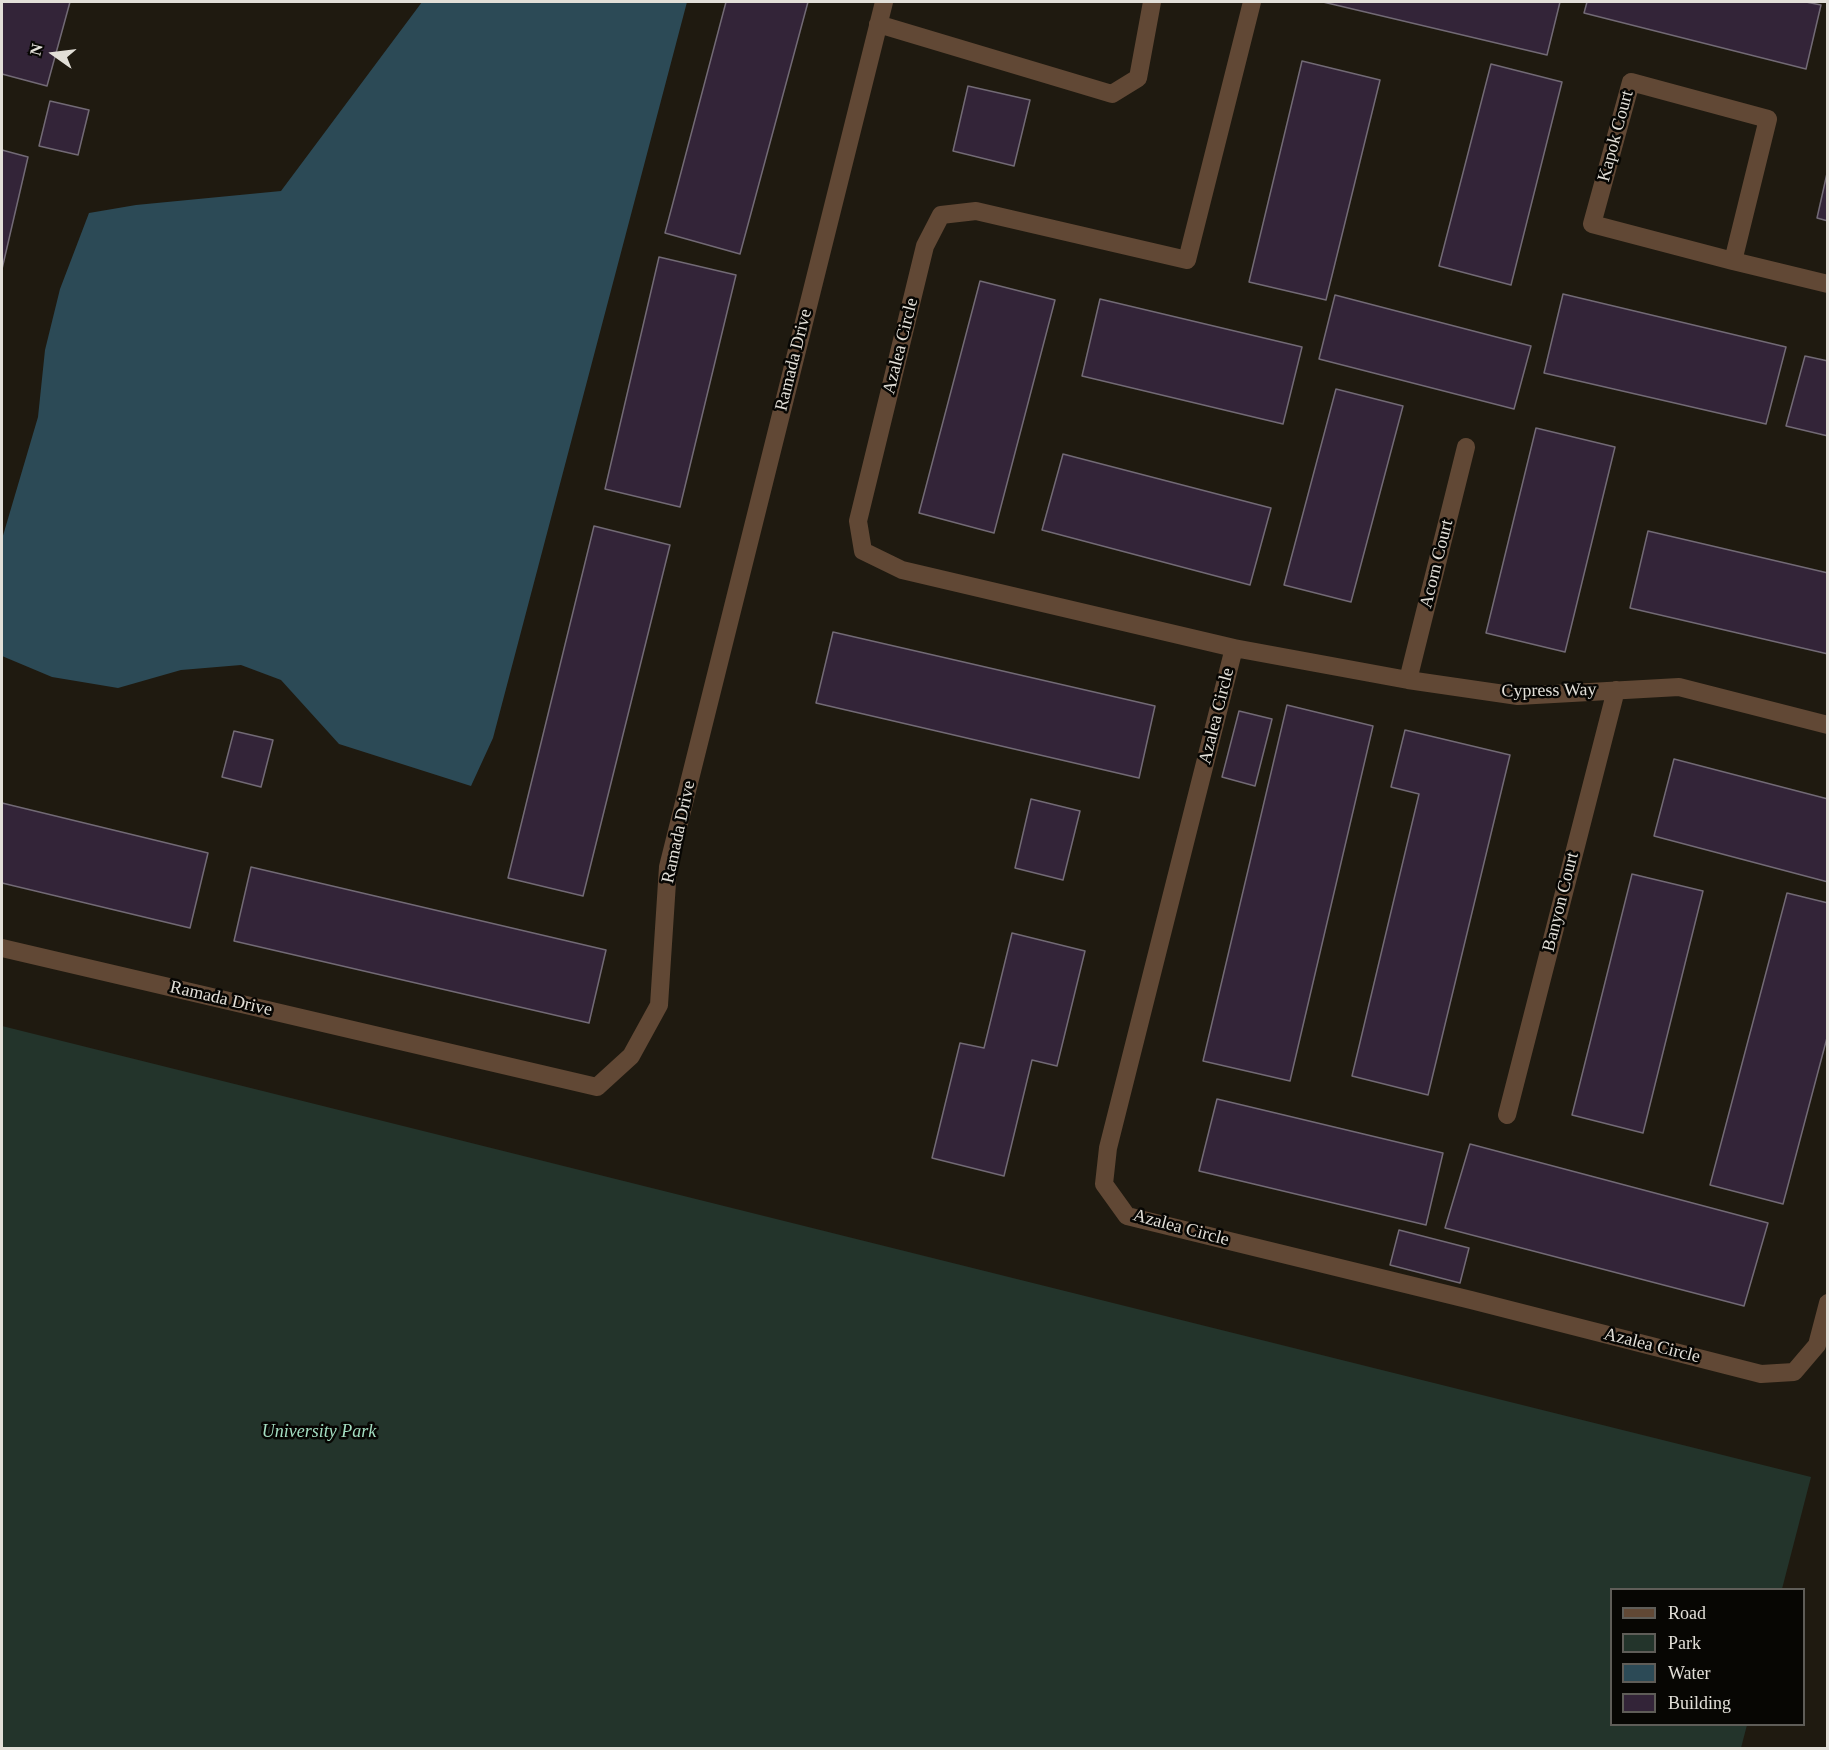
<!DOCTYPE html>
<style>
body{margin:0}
#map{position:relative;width:1829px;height:1750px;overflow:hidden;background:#1f1a10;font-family:Georgia,serif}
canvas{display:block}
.frame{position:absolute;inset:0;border:3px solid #e2dfd8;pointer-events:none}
.legend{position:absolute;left:1610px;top:1588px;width:195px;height:138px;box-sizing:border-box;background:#070603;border:2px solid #5f5d58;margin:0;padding:8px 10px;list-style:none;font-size:18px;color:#e2dfd8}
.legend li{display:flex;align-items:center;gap:12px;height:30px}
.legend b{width:30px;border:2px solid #5f5d58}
.north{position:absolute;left:24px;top:24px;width:60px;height:60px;-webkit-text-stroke:4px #070603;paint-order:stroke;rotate:284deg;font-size:16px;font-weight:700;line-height:24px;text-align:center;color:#e2dfd8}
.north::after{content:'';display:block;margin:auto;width:21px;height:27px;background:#e2dfd8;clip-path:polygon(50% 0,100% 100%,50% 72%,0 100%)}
</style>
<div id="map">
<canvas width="1829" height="1750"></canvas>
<div class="frame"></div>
<ul class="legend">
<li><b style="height:8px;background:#614835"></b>Road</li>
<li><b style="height:16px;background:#23342b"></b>Park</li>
<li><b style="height:16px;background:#2c4a56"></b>Water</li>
<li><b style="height:16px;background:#332438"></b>Building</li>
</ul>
<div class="north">N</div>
</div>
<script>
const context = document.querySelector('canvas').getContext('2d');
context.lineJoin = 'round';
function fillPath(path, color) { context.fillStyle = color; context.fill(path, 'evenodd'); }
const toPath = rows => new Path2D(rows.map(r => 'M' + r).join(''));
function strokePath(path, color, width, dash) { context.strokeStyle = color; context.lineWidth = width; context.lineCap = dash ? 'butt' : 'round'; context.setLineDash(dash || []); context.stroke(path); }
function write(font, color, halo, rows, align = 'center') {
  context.font = font + ' Georgia,serif'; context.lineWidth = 5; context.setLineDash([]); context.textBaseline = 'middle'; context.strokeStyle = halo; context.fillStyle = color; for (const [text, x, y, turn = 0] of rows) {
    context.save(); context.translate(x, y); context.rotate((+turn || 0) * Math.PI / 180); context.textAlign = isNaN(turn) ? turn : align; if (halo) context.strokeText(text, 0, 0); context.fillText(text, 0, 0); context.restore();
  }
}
const green = toPath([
 [2,1026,1811,1477,1782,1589,1612,1590,1612,1724,1747,1725,1741,1748,2,1748]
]);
const water = toPath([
 [422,2,687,2,493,738,471,786,339,744,281,680,241,665,181,670,118,688,52,677,2,656,2,539,38,417,45,350,60,289,89,213,136,205,281,191]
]);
const building = toPath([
 [2,2,70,2,47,86,2,74,2,2],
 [726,2,808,2,740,254,665,233,726,2],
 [1323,2,1560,2,1547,55,1323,2],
 [1587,2,1806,2,1821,5,1806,69,1584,13,1587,2],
 [1302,61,1380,80,1326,300,1249,282,1302,61],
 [1491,64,1562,82,1511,285,1439,266,1491,64],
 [968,86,1030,100,1014,166,953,151,968,86],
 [50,101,89,110,78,155,39,146,50,101],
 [2,150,28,157,2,269,2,150],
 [1828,169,1828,221,1817,218,1828,169],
 [659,257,736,275,680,507,605,489,659,257],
 [980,281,1055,300,994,533,919,513,980,281],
 [1563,294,1786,347,1766,424,1544,373,1563,294],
 [1335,295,1531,346,1514,409,1319,359,1335,295],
 [1100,299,1302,347,1283,424,1082,376,1100,299],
 [1805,356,1828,361,1828,436,1786,426,1805,356],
 [1336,389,1403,406,1351,602,1284,585,1336,389],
 [1536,428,1615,447,1565,652,1486,633,1536,428],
 [1063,454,1271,508,1250,585,1042,530,1063,454],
 [594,526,670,545,583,896,508,878,594,526],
 [1648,531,1828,573,1828,654,1630,608,1648,531],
 [833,632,1155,706,1139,778,816,703,833,632],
 [1287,705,1373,726,1290,1081,1203,1061,1287,705],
 [1239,711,1272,719,1255,786,1222,777,1239,711],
 [1405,730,1510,755,1428,1095,1352,1076,1419,794,1391,787,1405,730],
 [234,731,273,740,261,787,222,777,234,731],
 [1674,759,1828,799,1828,882,1654,836,1674,759],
 [1031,799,1080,811,1063,880,1015,868,1031,799],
 [2,803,208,853,190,928,2,883,2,803],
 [251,867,606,950,589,1023,234,941,251,867],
 [1632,874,1703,891,1643,1133,1572,1115,1632,874],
 [1787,893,1828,903,1828,1034,1783,1204,1710,1185,1787,893],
 [1012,933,1085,951,1057,1066,1032,1060,1004,1176,932,1158,960,1043,984,1048,1012,933],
 [1217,1099,1443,1153,1426,1225,1199,1171,1217,1099],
 [1470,1144,1768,1223,1744,1306,1445,1228,1470,1144],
 [1399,1230,1469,1248,1460,1283,1390,1265,1399,1230]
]);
const minor = toPath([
 [1252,2,1187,260,976,211,941,215,925,246,858,521,863,551,902,570,1234,648,1408,680,1518,696,1679,687,1828,725],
 [878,24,1112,94,1138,78,1152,2],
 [1733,261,1592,224,1631,82,1768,119,1733,261,1828,284],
 [1234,648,1108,1148,1104,1184,1127,1216,1471,1300,1761,1374,1794,1372,1817,1345,1828,1303],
 [1408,680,1466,447],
 [2,948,597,1087,631,1056,659,1005,668,867,884,2],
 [1507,1115,1616,690]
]);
const streetNames = [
 ["Kapok Court",1616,136,-75],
 ["Azalea Circle",901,346,-76],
 ["Ramada Drive",794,360,-76],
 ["Acorn Court",1437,564,-76],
 ["Cypress Way",1549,691,-1],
 ["Azalea Circle",1217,716,-76],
 ["Ramada Drive",679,832,-78],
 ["Banyon Court",1561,902,-76],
 ["Ramada Drive",221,999,13],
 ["Azalea Circle",1181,1228,15],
 ["Azalea Circle",1652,1346,14]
];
const parkNames = [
 ["University Park",319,1432]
];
fillPath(green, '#23342b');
fillPath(water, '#2c4a56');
fillPath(building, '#332438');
strokePath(building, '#726a75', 1.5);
strokePath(minor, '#614835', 18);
write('18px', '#e2dfd8', '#070603', streetNames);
write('italic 18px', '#a4dec2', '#070603', parkNames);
</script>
